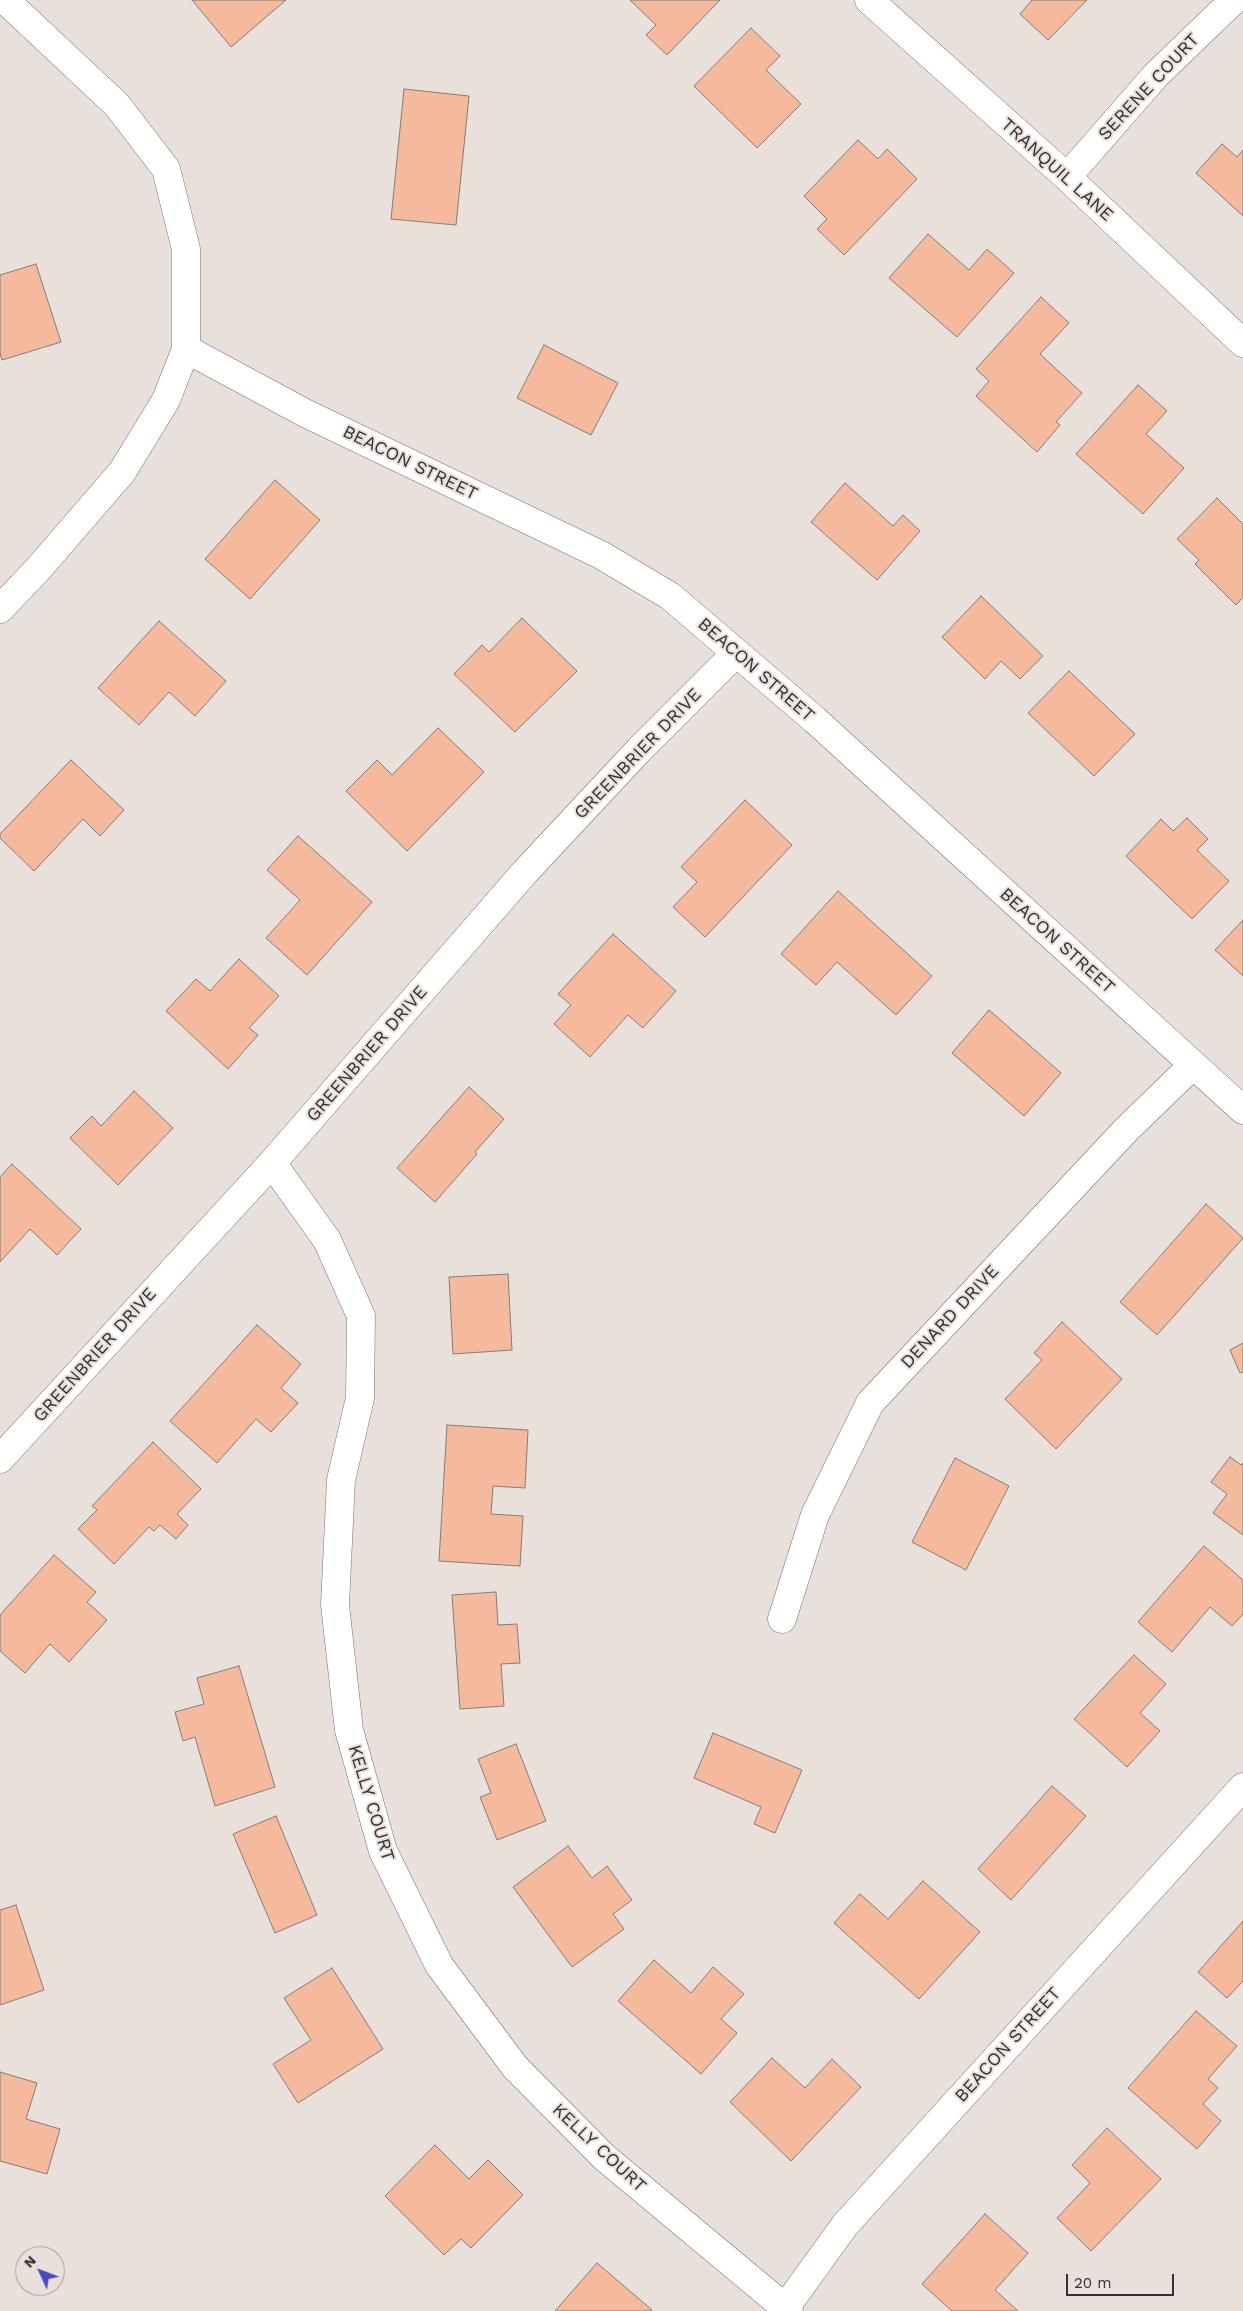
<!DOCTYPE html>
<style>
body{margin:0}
#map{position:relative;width:1243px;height:2311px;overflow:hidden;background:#e9e0db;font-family:"Work Sans",sans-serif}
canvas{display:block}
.north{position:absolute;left:15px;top:2246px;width:50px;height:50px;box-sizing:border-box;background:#e9e0db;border:1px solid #a09a96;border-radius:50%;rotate:313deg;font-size:14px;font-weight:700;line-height:20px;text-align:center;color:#33302e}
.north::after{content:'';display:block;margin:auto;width:18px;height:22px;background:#494ac0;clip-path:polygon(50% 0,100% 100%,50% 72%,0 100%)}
.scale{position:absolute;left:1066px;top:2274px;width:108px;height:22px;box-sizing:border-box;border:2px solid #33302e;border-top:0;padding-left:6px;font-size:15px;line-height:18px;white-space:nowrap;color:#33302e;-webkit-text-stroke:4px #e9e0db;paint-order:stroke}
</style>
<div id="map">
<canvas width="1243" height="2311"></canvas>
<div class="north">N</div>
<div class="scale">20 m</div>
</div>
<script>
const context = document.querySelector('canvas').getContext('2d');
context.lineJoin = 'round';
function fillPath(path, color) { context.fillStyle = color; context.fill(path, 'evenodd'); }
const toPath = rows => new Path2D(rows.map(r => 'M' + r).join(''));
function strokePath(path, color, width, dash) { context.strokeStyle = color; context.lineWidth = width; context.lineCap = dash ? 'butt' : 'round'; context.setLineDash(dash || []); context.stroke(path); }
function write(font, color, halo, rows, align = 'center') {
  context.font = font + ' "Work Sans",sans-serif'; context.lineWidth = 4; context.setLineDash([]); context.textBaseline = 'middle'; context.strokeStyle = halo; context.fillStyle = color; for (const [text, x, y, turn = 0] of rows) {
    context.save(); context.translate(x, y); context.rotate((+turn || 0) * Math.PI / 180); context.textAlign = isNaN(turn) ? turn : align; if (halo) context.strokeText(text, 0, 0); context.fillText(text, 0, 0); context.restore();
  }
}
const building = toPath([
 [192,0,286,0,231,47,192,0],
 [630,0,720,0,667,55,646,35,656,25,630,0],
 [1032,0,1087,0,1048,40,1020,14,1032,0],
 [751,28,780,56,766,70,801,104,757,148,694,86,751,28],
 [404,89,469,96,456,225,391,219,404,89],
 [858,140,878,159,887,149,917,179,844,255,817,229,827,219,804,196,858,140],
 [1222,144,1237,157,1243,150,1243,216,1196,173,1222,144],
 [928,234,969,270,987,249,1014,273,957,337,889,278,928,234],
 [36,264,61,342,2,360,0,353,0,275,36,264],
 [1041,297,1069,323,1040,354,1082,393,1056,422,1060,425,1037,452,976,396,989,381,976,369,1041,297],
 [544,345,618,383,591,435,517,398,544,345],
 [1138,385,1167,411,1146,434,1184,468,1143,514,1076,454,1138,385],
 [275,480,320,520,250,599,205,559,275,480],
 [845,483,893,526,903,515,920,531,877,580,811,522,845,483],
 [1217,498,1243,524,1243,597,1236,605,1195,564,1199,560,1177,539,1217,498],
 [981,596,1043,656,1020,679,1001,661,985,679,942,637,981,596],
 [522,618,577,671,515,732,454,674,482,645,489,652,522,618],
 [159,621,226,681,195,716,169,692,139,725,98,688,159,621],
 [1069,671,1135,734,1094,776,1028,713,1069,671],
 [438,728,484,772,407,851,346,791,377,760,392,775,438,728],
 [71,760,124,810,100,836,83,819,34,871,0,838,0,834,71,760],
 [745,800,792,845,705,937,673,907,697,882,681,867,745,800],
 [1187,818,1208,839,1197,850,1229,881,1192,919,1126,856,1161,819,1173,831,1187,818],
 [298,836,372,902,307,975,266,938,300,900,267,870,298,836],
 [838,891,932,976,896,1015,837,962,816,985,781,954,838,891],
 [1243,920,1243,976,1215,950,1243,920],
 [613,934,676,991,643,1028,628,1015,590,1057,554,1024,571,1005,558,994,613,934],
 [239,959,279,996,249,1028,258,1035,228,1069,166,1011,196,979,210,991,239,959],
 [989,1010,1061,1073,1024,1116,952,1053,989,1010],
 [469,1087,504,1119,475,1152,477,1154,435,1202,397,1168,469,1087],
 [134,1091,173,1128,118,1185,70,1138,92,1116,101,1126,134,1091],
 [12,1164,81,1229,57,1255,30,1229,0,1262,0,1177,12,1164],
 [1206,1204,1243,1238,1157,1335,1120,1302,1206,1204],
 [508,1274,512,1350,453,1354,449,1277,508,1274],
 [1062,1322,1122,1379,1056,1449,1005,1399,1042,1360,1034,1353,1062,1322],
 [257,1325,301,1364,281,1388,298,1403,271,1432,256,1419,217,1463,170,1421,257,1325],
 [1243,1343,1243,1372,1240,1373,1230,1350,1243,1343],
 [447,1425,528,1430,525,1488,493,1486,491,1514,523,1516,520,1566,439,1561,447,1425],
 [153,1442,201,1489,177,1514,188,1525,176,1539,160,1525,154,1531,149,1527,114,1564,78,1529,97,1510,92,1506,153,1442],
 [1230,1457,1241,1465,1243,1463,1243,1535,1213,1513,1227,1494,1211,1482,1230,1457],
 [955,1458,1009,1486,966,1570,912,1542,955,1458],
 [1204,1546,1243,1580,1243,1614,1232,1626,1210,1607,1172,1652,1138,1622,1204,1546],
 [54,1555,96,1592,87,1602,107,1620,69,1662,50,1644,25,1673,0,1651,0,1615,54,1555],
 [496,1592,498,1625,517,1624,520,1663,501,1664,504,1706,460,1709,452,1595,496,1592],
 [1134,1655,1166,1684,1140,1713,1160,1731,1127,1767,1074,1719,1134,1655],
 [239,1666,275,1787,215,1806,195,1737,183,1741,175,1712,204,1704,197,1678,239,1666],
 [713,1733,802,1770,775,1833,754,1824,761,1807,694,1778,713,1733],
 [516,1744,546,1821,497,1840,480,1797,491,1793,478,1759,516,1744],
 [1052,1786,1086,1816,1011,1900,978,1869,1052,1786],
 [276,1816,317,1915,275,1933,233,1834,276,1816],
 [568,1846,592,1878,607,1866,632,1900,613,1914,624,1929,572,1967,513,1887,568,1846],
 [923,1881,980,1932,919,1999,834,1923,860,1894,888,1919,923,1881],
 [16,1905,44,1990,0,2005,0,1910,16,1905],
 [1243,1921,1243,1981,1227,1998,1198,1972,1243,1921],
 [654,1960,691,1993,713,1967,744,1994,721,2019,737,2033,701,2074,618,2001,654,1960],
 [332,1968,383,2049,298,2103,273,2064,311,2040,284,1998,332,1968],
 [1196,2011,1237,2046,1208,2079,1218,2088,1203,2104,1221,2121,1197,2149,1128,2088,1196,2011],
 [772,2058,805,2088,832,2059,861,2087,791,2161,730,2102,772,2058],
 [0,2072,37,2083,26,2119,60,2129,47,2174,0,2161,0,2072],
 [1107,2128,1161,2179,1091,2251,1057,2218,1090,2183,1072,2165,1107,2128],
 [435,2145,469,2179,488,2160,523,2195,471,2248,461,2239,444,2255,385,2196,435,2145],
 [985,2214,1028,2253,995,2290,1018,2311,952,2311,922,2284,985,2214],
 [597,2263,652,2310,651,2311,555,2311,597,2263]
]);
const minor = toPath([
 [869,0,1067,177,1243,343],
 [1067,177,1156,75,1234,0],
 [186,349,305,413,601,555,670,596,815,720,1243,1110],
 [0,609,39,568,122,472,166,400,186,349,186,249,166,169,117,105,5,0],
 [272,1163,327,1240,361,1316,360,1398,341,1480,335,1605,349,1730,383,1851,439,1965,515,2067,604,2157,789,2311],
 [0,1459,272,1163,525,872,639,750,736,653],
 [782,1619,815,1515,870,1403,1126,1130,1193,1065],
 [783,2311,845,2225,1243,1787]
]);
const streetNames = [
 ["SERENE COURT",1149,87,-47],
 ["TRANQUIL LANE",1057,170,42],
 ["BEACON STREET",410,463,26],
 ["BEACON STREET",756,670,41],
 ["GREENBRIER DRIVE",638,754,-46],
 ["BEACON STREET",1057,941,42],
 ["GREENBRIER DRIVE",367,1054,-49],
 ["DENARD DRIVE",950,1317,-47],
 ["GREENBRIER DRIVE",95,1355,-48],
 ["KELLY COURT",371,1803,73],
 ["BEACON STREET",1008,2045,-48],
 ["KELLY COURT",599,2148,43]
];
fillPath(building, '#f5ba9e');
strokePath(building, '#847b77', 1);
strokePath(minor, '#7a716d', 29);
strokePath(minor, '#fff', 28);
write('18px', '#33302e', '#e9e0db', streetNames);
</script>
